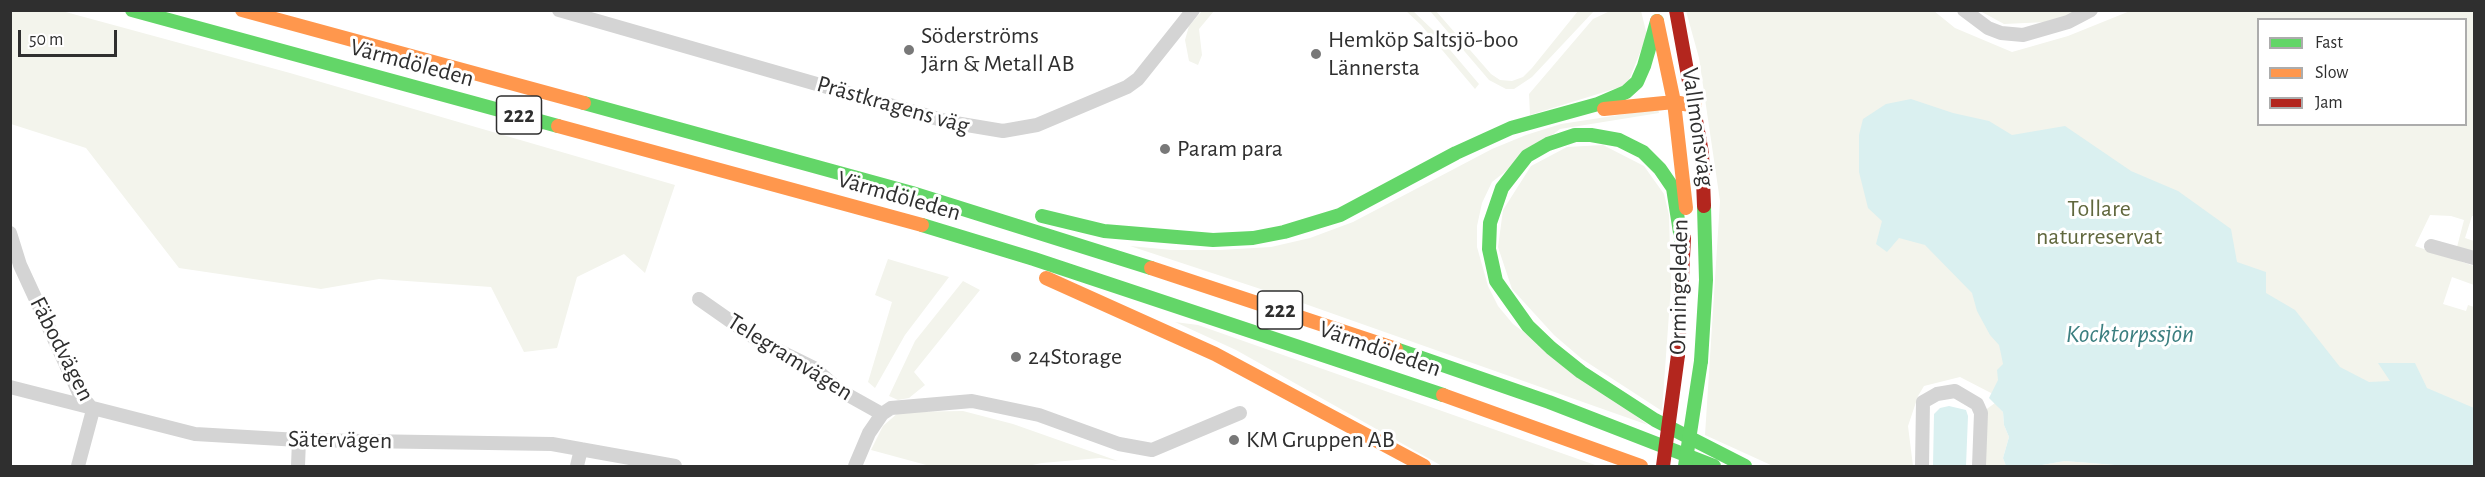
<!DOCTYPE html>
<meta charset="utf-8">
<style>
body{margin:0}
#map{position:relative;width:2485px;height:477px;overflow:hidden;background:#fff;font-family:"Alegreya Sans",sans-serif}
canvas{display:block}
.frame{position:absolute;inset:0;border:12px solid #2f2f2f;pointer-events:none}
.legend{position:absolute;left:2257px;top:18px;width:210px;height:108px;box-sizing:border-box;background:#fff;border:2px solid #acacac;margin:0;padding:8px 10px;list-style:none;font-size:18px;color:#2f2f2f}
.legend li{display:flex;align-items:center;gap:12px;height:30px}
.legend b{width:30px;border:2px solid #acacac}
.scale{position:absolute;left:18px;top:30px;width:99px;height:27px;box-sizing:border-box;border:3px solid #2f2f2f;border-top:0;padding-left:8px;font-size:18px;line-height:21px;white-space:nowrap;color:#2f2f2f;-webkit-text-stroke:4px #fff;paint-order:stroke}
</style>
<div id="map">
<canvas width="2485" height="477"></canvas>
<div class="frame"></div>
<ul class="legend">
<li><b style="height:8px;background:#63d668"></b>Fast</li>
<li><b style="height:8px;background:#ff974d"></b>Slow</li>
<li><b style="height:8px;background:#b3261e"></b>Jam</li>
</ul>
<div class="scale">50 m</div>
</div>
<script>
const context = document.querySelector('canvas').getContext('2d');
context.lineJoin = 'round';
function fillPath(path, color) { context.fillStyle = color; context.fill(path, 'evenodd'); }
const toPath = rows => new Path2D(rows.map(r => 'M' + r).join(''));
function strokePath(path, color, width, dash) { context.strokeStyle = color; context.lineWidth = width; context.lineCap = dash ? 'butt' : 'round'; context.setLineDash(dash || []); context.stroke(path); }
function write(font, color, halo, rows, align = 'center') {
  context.font = font + ' "Alegreya Sans",sans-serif'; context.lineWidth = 6; context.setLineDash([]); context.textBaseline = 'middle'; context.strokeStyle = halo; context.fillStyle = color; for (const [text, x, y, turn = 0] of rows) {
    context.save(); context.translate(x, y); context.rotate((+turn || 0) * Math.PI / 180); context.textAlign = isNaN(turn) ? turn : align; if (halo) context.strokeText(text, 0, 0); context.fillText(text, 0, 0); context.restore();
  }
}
const green = toPath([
 [11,10,62,11,290,73,675,185,645,273,624,254,577,277,557,348,524,352,491,287,379,279,321,289,179,268,86,148,11,124],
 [1202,11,1214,11,1199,29,1202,55,1198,65,1189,61,1185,40,1189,26],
 [1406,11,1413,11,1434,31,1479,84,1475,89,1421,25],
 [1430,11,1436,11,1491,74,1500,80,1512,81,1523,77,1532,68,1578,11,1594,11,1532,77,1514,89,1506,89,1489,80],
 [1610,11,1641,11,1647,35,1627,85,1530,115,1529,94,1593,19],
 [1686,11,1934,11,1955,28,2012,52,2068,36,2130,11,2474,11,2474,216,2472,216,2465,238,2474,241,2474,253,2457,247,2464,220,2451,216,2430,215,2415,246,2474,266,2474,285,2452,277,2443,304,2466,311,2468,305,2474,307,2474,466,2283,450,1991,393,1960,377,1924,386,1918,396,1908,426,1913,466,1773,466,1705,435,1720,201,1699,58],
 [2258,20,2466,20,2466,124,2258,124],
 [1980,11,2081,11,2047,22,2004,24],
 [1658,109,1659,113,1560,129,1492,182,1482,203,1477,226,1477,247,1488,286,1498,306,1513,324,1648,425,1294,300,1130,246,1172,250,1220,250,1271,247,1310,238,1353,222,1492,149,1526,135,1561,124],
 [1603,145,1644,166,1664,194,1669,215,1671,286,1662,411,1582,359,1554,335,1512,289,1498,247,1503,210,1531,166,1567,147],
 [888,259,949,277,905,335,875,388,868,382,892,302,875,295],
 [963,281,980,290,914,372,925,385,909,398,898,400,889,396,915,341],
 [1175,322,1198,325,1598,466,1442,466,1236,350],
 [1995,403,2003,412,2004,425,2009,437,2003,458,2006,466,1982,466,1984,411],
 [963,411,1013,424,1118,461,1100,458,1042,463,1027,466,930,466,871,450,883,426,899,412],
 [2065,461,2127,466,2036,466]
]);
const water = toPath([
 [1911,99,1953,113,1989,121,2012,135,2065,126,2131,171,2178,191,2231,229,2237,262,2266,272,2266,293,2295,310,2340,367,2369,382,2390,381,2378,363,2415,363,2427,388,2474,408,2474,466,2127,466,2065,461,2036,466,2006,466,2003,458,2009,437,2004,425,2003,412,1989,398,1998,380,1997,370,2003,364,2001,354,1999,345,1990,335,1977,311,1972,293,1925,245,1899,238,1887,252,1876,244,1882,221,1868,208,1859,172,1859,135,1863,119,1886,104],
 [1949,406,1966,410,1968,416,1966,466,1933,466,1934,414,1940,408]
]);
const street = toPath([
 [559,10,949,122,1003,131,1037,125,1127,87,1138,79,1193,10],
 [1964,10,1988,28,2001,33,2023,35,2068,22,2091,10],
 [10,233,20,265,79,393,93,410,78,466],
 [2431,246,2474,258],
 [699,299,759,341,814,368,839,390,882,414,891,408,972,401,1039,415,1119,444,1152,450,1240,413],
 [10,387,195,434,299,440,552,444,675,466],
 [298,466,299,440],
 [577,466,581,449],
 [855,466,869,433,882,414],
 [1922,466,1923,402,1937,394,1955,391,1977,404,1981,413,1979,466]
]);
const fast = toPath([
 [132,10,558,126],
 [584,103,912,193,1151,268],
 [1042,216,1104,231,1213,240,1253,238,1284,232,1340,215,1456,153,1511,128,1598,104,1626,92,1637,82,1644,66,1657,21],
 [922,225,1034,259,1443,395],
 [1683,252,1673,188,1660,169,1643,152,1619,140,1591,135,1575,135,1548,144,1527,156,1502,188,1490,223,1489,249,1496,281,1528,326,1551,348,1581,372,1655,420,1745,466],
 [1396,349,1549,402,1714,466],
 [1701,361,1706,280,1704,206]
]);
const slow = toPath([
 [242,10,584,103],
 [1657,21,1674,102,1686,208],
 [1604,109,1674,102,1695,106],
 [558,126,922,225],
 [1151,268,1396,349],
 [1046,278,1215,354,1424,466],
 [1443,395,1641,466]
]);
const jam = toPath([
 [1676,10,1702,153,1704,206],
 [1678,355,1684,238]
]);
const fastBridge = toPath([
 [1685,466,1701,361]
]);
const jamBridge = toPath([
 [1663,466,1678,355]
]);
const markers = [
 [909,50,6,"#787878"],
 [1316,54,6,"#787878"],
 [1165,149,6,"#787878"],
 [1016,357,6,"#787878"],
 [1234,440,6,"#787878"]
];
const shields = [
 [519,115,45],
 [1280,310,45]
];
const shieldNames = [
 ["222",519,115],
 ["222",1280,310]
];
const poiNames = [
 ["Söderströms",921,36],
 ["Järn & Metall AB",921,64],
 ["Hemköp Saltsjö-boo",1328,40],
 ["Lännersta",1328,68],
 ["Param para",1177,149],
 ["24Storage",1028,357],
 ["KM Gruppen AB",1246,440]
];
const streetNames = [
 ["Värmdöleden",412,63,15],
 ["Prästkragens väg",893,105,16],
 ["Vallmonsväg",1698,127,82],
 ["Värmdöleden",899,196,16],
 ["Ormingeleden",1679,287,-89],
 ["Fäbodvägen",62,349,63],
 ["Värmdöleden",1380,349,19],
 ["Telegramvägen",790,357,32],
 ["Sätervägen",340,440,1]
];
const parkNames = [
 ["Tollare",2099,209],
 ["naturreservat",2099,237]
];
const waterNames = [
 ["Kocktorpssjön",2130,334]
];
fillPath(green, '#f3f4ec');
fillPath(water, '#daf0f0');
strokePath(street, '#d4d4d4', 14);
strokePath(fast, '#63d668', 14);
strokePath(slow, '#ff974d', 14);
strokePath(jam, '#b3261e', 14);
strokePath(fastBridge, '#63d668', 14);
strokePath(jamBridge, '#b3261e', 14);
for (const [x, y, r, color] of markers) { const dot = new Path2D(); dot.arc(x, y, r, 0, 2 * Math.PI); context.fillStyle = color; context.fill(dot); strokePath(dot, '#fff', 2); }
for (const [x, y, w] of shields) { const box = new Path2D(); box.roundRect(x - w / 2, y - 19, w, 38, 4.5); context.fillStyle = '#fff'; context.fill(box); strokePath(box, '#2f2f2f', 1.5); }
write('bold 22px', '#2f2f2f', null, shieldNames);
write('24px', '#2f2f2f', '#fff', poiNames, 'left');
write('24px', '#2f2f2f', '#fff', streetNames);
write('24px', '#61683e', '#fff', parkNames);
write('italic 26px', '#3c7f80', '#fff', waterNames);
</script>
